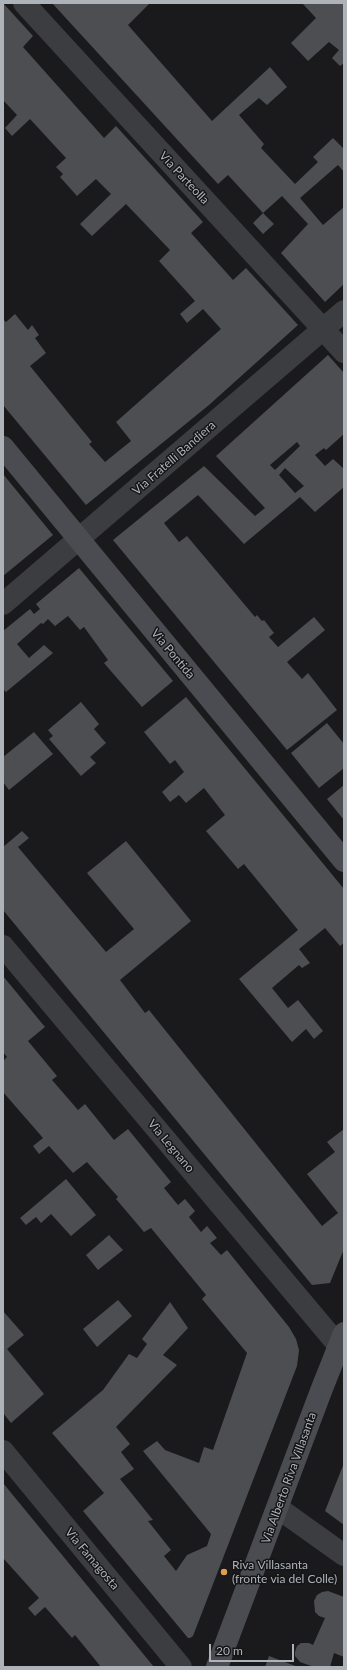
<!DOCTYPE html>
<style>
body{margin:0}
#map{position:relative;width:347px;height:1670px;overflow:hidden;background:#1a1a1c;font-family:Lato,sans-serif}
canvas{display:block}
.frame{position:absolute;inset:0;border:4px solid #aeb3ba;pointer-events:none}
.scale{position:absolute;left:209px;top:1644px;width:85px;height:18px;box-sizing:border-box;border:2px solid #aeb3ba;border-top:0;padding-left:5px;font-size:12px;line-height:14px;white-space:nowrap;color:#aeb3ba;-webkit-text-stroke:3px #151517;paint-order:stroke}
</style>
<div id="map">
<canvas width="347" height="1670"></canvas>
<div class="frame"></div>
<div class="scale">20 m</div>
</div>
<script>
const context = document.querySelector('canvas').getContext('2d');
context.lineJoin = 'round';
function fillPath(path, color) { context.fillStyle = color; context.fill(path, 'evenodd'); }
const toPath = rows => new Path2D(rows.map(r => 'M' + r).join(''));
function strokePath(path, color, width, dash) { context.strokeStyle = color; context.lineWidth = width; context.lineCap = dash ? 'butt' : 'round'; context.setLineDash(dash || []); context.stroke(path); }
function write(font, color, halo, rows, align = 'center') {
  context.font = font + ' Lato,sans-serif'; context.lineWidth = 3; context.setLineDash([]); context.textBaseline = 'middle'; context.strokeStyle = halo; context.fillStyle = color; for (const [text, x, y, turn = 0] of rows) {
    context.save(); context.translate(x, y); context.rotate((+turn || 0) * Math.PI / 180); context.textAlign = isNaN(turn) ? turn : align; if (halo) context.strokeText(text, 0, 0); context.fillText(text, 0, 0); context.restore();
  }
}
const building = toPath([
 [3,3,33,36,23,47,104,138,116,126,203,222,191,233,233,280,246,268,298,325,209,405,86,505,3,405,3,319,6,322,15,314,28,330,32,325,39,335,35,338,46,353,30,366,92,442,89,444,105,462,131,441,116,422,221,329,203,309,187,323,180,314,195,301,159,261,170,250,126,204,92,236,80,224,111,194,96,179,77,196,60,177,63,174,56,167,66,158,30,119,12,136,5,128,17,115,3,100],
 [52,3,150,3,128,25,212,121,270,67,287,87,267,105,259,98,239,115,264,144,261,148,295,184,318,162,313,157,333,138,344,149,344,172,338,165,300,198,323,225,344,207,344,284,325,302,281,253,308,224,282,196,263,213,228,175,218,184],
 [302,3,344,3,344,63,340,66,332,58,339,50,329,42,308,61,291,43,316,18],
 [263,213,274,224,263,234,253,223],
 [328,355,344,373,344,434,326,450,324,448,315,455,325,466,333,459,344,469,344,487,315,512,300,497,244,544,198,495,164,523,179,542,187,536,255,617,257,615,262,621,264,620,274,633,269,637,278,647,314,617,325,630,287,662,302,679,308,673,337,710,287,750,113,540,204,466,255,516,265,508,216,456],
 [297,442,300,446,275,470,270,465],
 [285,468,304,486,295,493,279,475],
 [3,474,53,535,3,576],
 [79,568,173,681,142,707,104,663,108,660,84,627,80,630,68,616,55,626,48,619,43,624,41,623,17,644,29,658,44,645,53,653,6,692,3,689,3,631,30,609,34,614,40,609,36,604],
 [186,697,344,889,344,943,340,946,325,928,299,949,310,963,302,968,299,965,272,988,288,1008,298,1000,323,1031,314,1039,306,1029,292,1042,239,979,298,930,244,864,238,869,206,831,225,815,204,788,186,803,179,795,170,802,162,792,184,772,175,760,170,764,144,732],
 [81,702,99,724,94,729,106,743,90,757,96,763,81,776,49,739,53,736,48,730],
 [327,723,344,744,344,768,319,788,291,753],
 [34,732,53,754,9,790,3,782,3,757],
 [344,785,344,820,327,799],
 [22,831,29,838,18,847,106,952,134,929,87,873,126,841,191,921,120,980,145,1013,149,1010,322,1226,338,1213,307,1174,335,1152,327,1142,344,1129,344,1249,330,1283,312,1285,3,910,3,847],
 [3,976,45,1027,28,1041,57,1076,52,1080,78,1110,85,1104,114,1140,128,1129,171,1182,164,1188,178,1205,185,1199,195,1211,189,1217,201,1232,207,1226,217,1238,210,1243,221,1255,227,1250,289,1327,296,1339,299,1350,297,1366,193,1636,190,1638,188,1638,83,1511,104,1493,52,1433,103,1390,129,1354,137,1358,147,1344,142,1339,170,1302,188,1328,163,1355,177,1365,116,1427,130,1444,121,1452,134,1469,120,1479,153,1520,148,1521,171,1550,164,1556,176,1571,187,1555,207,1546,211,1534,143,1451,157,1441,165,1450,199,1463,204,1447,213,1450,247,1353,202,1299,206,1295,151,1228,144,1232,116,1199,118,1197,87,1162,73,1173,49,1146,39,1154,33,1146,43,1138,3,1092,3,1061,7,1057,3,1052],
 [66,1179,96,1215,71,1236,51,1214,41,1223,36,1217,26,1225,20,1218],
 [109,1235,123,1250,98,1270,86,1255],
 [118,1300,132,1316,97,1347,83,1329],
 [3,1311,24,1335,7,1349,44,1394,11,1423,3,1413],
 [344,1463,344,1525,325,1511],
 [3,1483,154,1667,101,1667,75,1635,72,1638,45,1607,35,1616,28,1608,39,1598,3,1558],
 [328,1591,344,1597,344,1657,334,1653,330,1667,314,1667,300,1662,295,1656,295,1652,297,1646,301,1643,309,1643,313,1645,325,1618,319,1616,315,1612,314,1601,317,1595,322,1592],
 [269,1656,298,1667,265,1667]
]);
const street = toPath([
 [24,3,344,352],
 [3,604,344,311],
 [3,946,339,1346],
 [3,1451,181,1667],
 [278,1508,344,1555]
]);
const secondary = toPath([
 [3,447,344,861],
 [217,1667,321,1391,344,1333]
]);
const markers = [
 [224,1572,4,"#e09d4e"]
];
const streetNames = [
 ["Via Parteolla",184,178,47],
 ["Via Fratelli Bandiera",174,458,-41],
 ["Via Pontida",173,654,50],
 ["Via Legnano",171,1146,50],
 ["Via Alberto Riva Villasanta",289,1478,-70],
 ["Via Famagosta",92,1559,50]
];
const poiNames = [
 ["Riva Villasanta",232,1565],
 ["(fronte via del Colle)",232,1579]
];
fillPath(building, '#4c4e51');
strokePath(street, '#3c3d41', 22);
strokePath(secondary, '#4a4c51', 22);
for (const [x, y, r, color] of markers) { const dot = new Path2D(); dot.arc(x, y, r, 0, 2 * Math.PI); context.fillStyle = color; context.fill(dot); strokePath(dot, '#151517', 1.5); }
write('12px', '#aeb3ba', '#151517', streetNames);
write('12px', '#aeb3ba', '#151517', poiNames, 'left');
</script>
